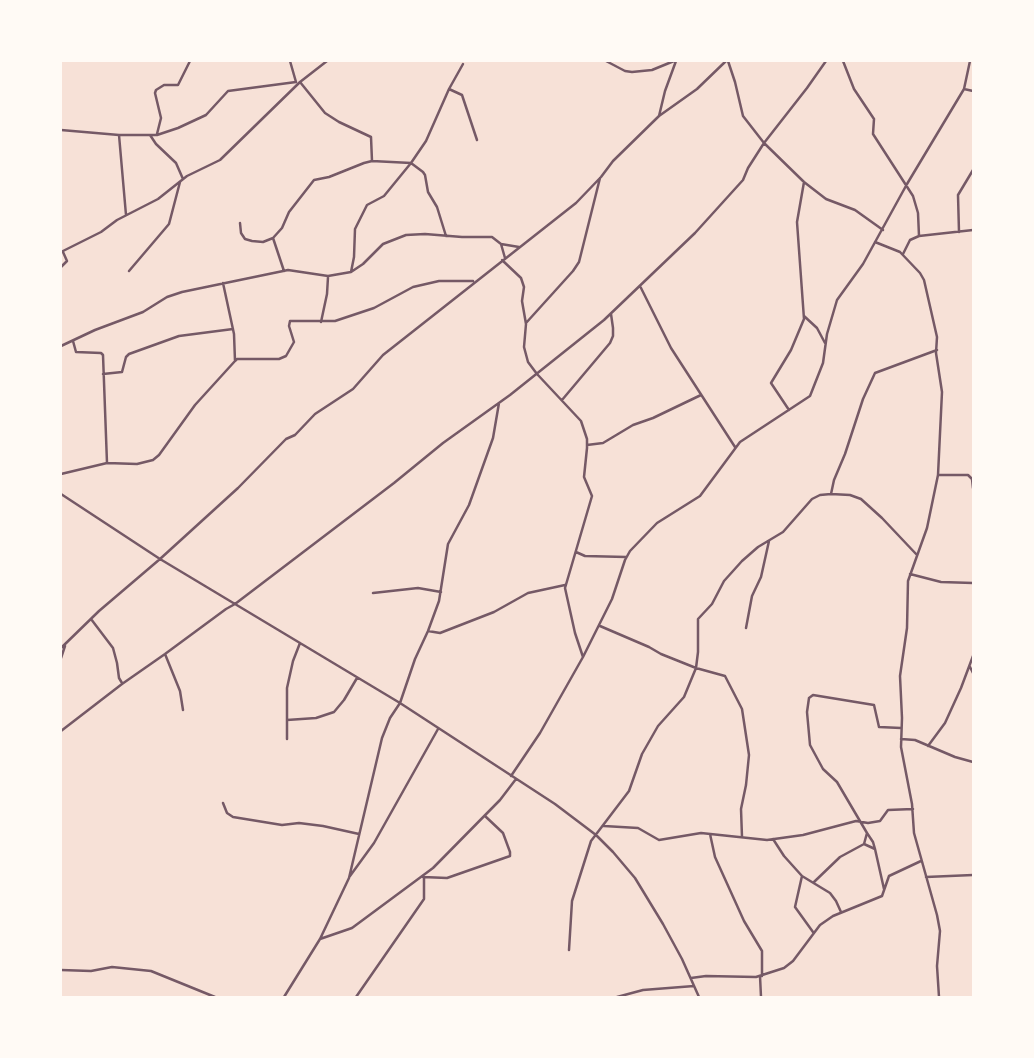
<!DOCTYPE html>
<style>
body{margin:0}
#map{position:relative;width:1034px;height:1058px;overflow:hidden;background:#f7e1d7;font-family:"Fira Sans Condensed",sans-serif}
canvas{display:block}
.frame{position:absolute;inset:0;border:62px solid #fffaf5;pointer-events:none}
</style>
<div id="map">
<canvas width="1034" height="1058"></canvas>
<div class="frame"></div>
</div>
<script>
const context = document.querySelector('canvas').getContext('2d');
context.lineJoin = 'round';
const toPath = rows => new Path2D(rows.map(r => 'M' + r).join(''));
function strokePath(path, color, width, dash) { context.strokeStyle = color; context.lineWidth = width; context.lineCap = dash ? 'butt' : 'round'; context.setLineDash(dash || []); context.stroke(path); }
const minor = toPath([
 [290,61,296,82],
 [606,61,625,71,632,72,652,70,674,61],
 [676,61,665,91,659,116,697,89,726,61],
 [728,61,735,82,743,116,764,143,804,182,826,199,855,210,883,230],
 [843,61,854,89,874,119,873,134,913,196,918,213,919,236],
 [300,82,325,113,339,122,371,137,372,161],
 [449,89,462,95,477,140],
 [964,89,973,91],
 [61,130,119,135,157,135,178,128,206,115,228,91,296,82],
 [157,134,161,118,155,93,156,90,164,85,178,85,190,61],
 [119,135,126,215],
 [150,135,156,144,176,163,183,179],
 [240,223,241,233,245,239,252,241,263,242,273,238,282,228,289,212,314,180,329,177,364,163,372,161,411,163,423,172,425,175,428,192,437,207,446,236],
 [959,232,958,195,973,170],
 [273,238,284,271],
 [875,242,900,252,920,273,924,280,937,337,936,353,942,392,938,475,927,528,908,581,907,628,900,676,902,718,901,747,912,804,914,833,937,915,940,931,937,966,939,997],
 [501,244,505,258],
 [61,252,101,232,117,220,158,199,187,176,220,160,300,82,327,61],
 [903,254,910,240,919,236,973,230],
 [502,260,521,278,524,287,522,301,526,324,524,347,528,362,537,374,581,421,587,439,587,448,584,477,592,496,565,588,575,633,583,657],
 [61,267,67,261,63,252],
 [129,271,169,224,180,182],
 [351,272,354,257,355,229,367,205,384,196,411,163,426,141,449,89,463,64],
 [223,283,234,334,235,361],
 [640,286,671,348,735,447],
 [804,316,817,328,825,343],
 [321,322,327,294,328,277],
 [526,323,573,271,579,262,600,178],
 [73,341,76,352,101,353,103,355,107,463],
 [61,346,95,330,143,312,167,297,182,292,288,270,328,276,351,272,363,264,383,244,406,235,425,234,462,237,492,237,501,244,519,247],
 [103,374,122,372,126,357,129,354,179,336,233,329],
 [562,400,610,343,613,336,613,328,611,314],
 [789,410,771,383,791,350,804,319,797,222,804,182],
 [587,445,603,443,633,425,653,418,701,395],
 [61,474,107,463,137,464,153,460,159,455,195,405,235,361,237,359,279,359,286,356,294,342,289,326,290,321,335,321,374,308,413,287,439,281,473,281],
 [938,475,968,475,972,479,973,488],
 [61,494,160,559,400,703,555,804,596,835,613,852,635,878,663,924,682,959,699,997],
 [831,494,834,480,845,454,863,399,875,373,937,350],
 [576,552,585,556,626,557],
 [910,574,941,582,973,583],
 [373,593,418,588,441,592],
 [91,619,113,648,117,663,119,678,122,683],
 [600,626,649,647,661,654,696,668,725,676,742,709,749,755,746,785,741,809,742,837],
 [746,628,752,596,761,577,769,541],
 [428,631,440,633,494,612,528,593,565,585],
 [61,648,99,611,160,559,238,488,286,439,295,435,315,414,353,389,383,355,576,203,601,177,613,161,659,116],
 [165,654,180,691,183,710],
 [61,658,65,646],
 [970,667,973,673],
 [287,720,316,718,334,712,344,700,357,678],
 [61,731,122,684,165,654,226,609,235,604,394,483,443,443,510,395,604,320,695,233,743,180,748,168,764,143,807,88,826,61],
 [287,739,287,688,293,661,300,643],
 [901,739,915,740,955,757,973,762],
 [928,746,945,723,961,688,973,656],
 [511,776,540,733,583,657,612,599,625,560,630,551,657,523,700,496,740,442,810,396,823,363,827,334,837,300,863,264,907,184,964,89,970,61],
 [223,803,227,813,233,817,282,825,299,823,323,826,359,834],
 [604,826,638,828,659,840,701,833,767,840,803,835,856,821,868,823,880,821,888,810,913,809],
 [867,833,873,842,875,849,884,889],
 [710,834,715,857,744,921,762,951,762,976],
 [773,839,784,856,802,876,830,893,836,901,841,912],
 [864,844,875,849],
 [350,876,374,843,438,729],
 [802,876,795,907,813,932],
 [423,877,447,878,510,856,510,852,503,833,485,816],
 [926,877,973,875],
 [814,882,840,857,864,844,867,833,837,782,823,769,810,745,807,712,809,698,813,695,874,705,879,727,901,728],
 [320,939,352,928,433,868,500,800,516,779],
 [569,950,572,901,591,841,629,791,642,754,658,726,684,697,696,668,698,652,698,619,712,604,724,581,742,561,758,547,783,532,812,499,820,495,831,494,850,495,861,499,882,518,917,555],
 [61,970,91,971,112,967,151,971,215,997],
 [760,976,761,997],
 [691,978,706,976,756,977,784,968,793,961,820,925,833,916,882,896,889,876,921,861],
 [284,997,320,939,349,878,382,738,390,718,400,703,415,659,428,631,439,601,448,544,469,505,493,438,499,403],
 [356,997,424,899,424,877],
 [617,997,643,990,694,986]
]);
strokePath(minor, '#755966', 2.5);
</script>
